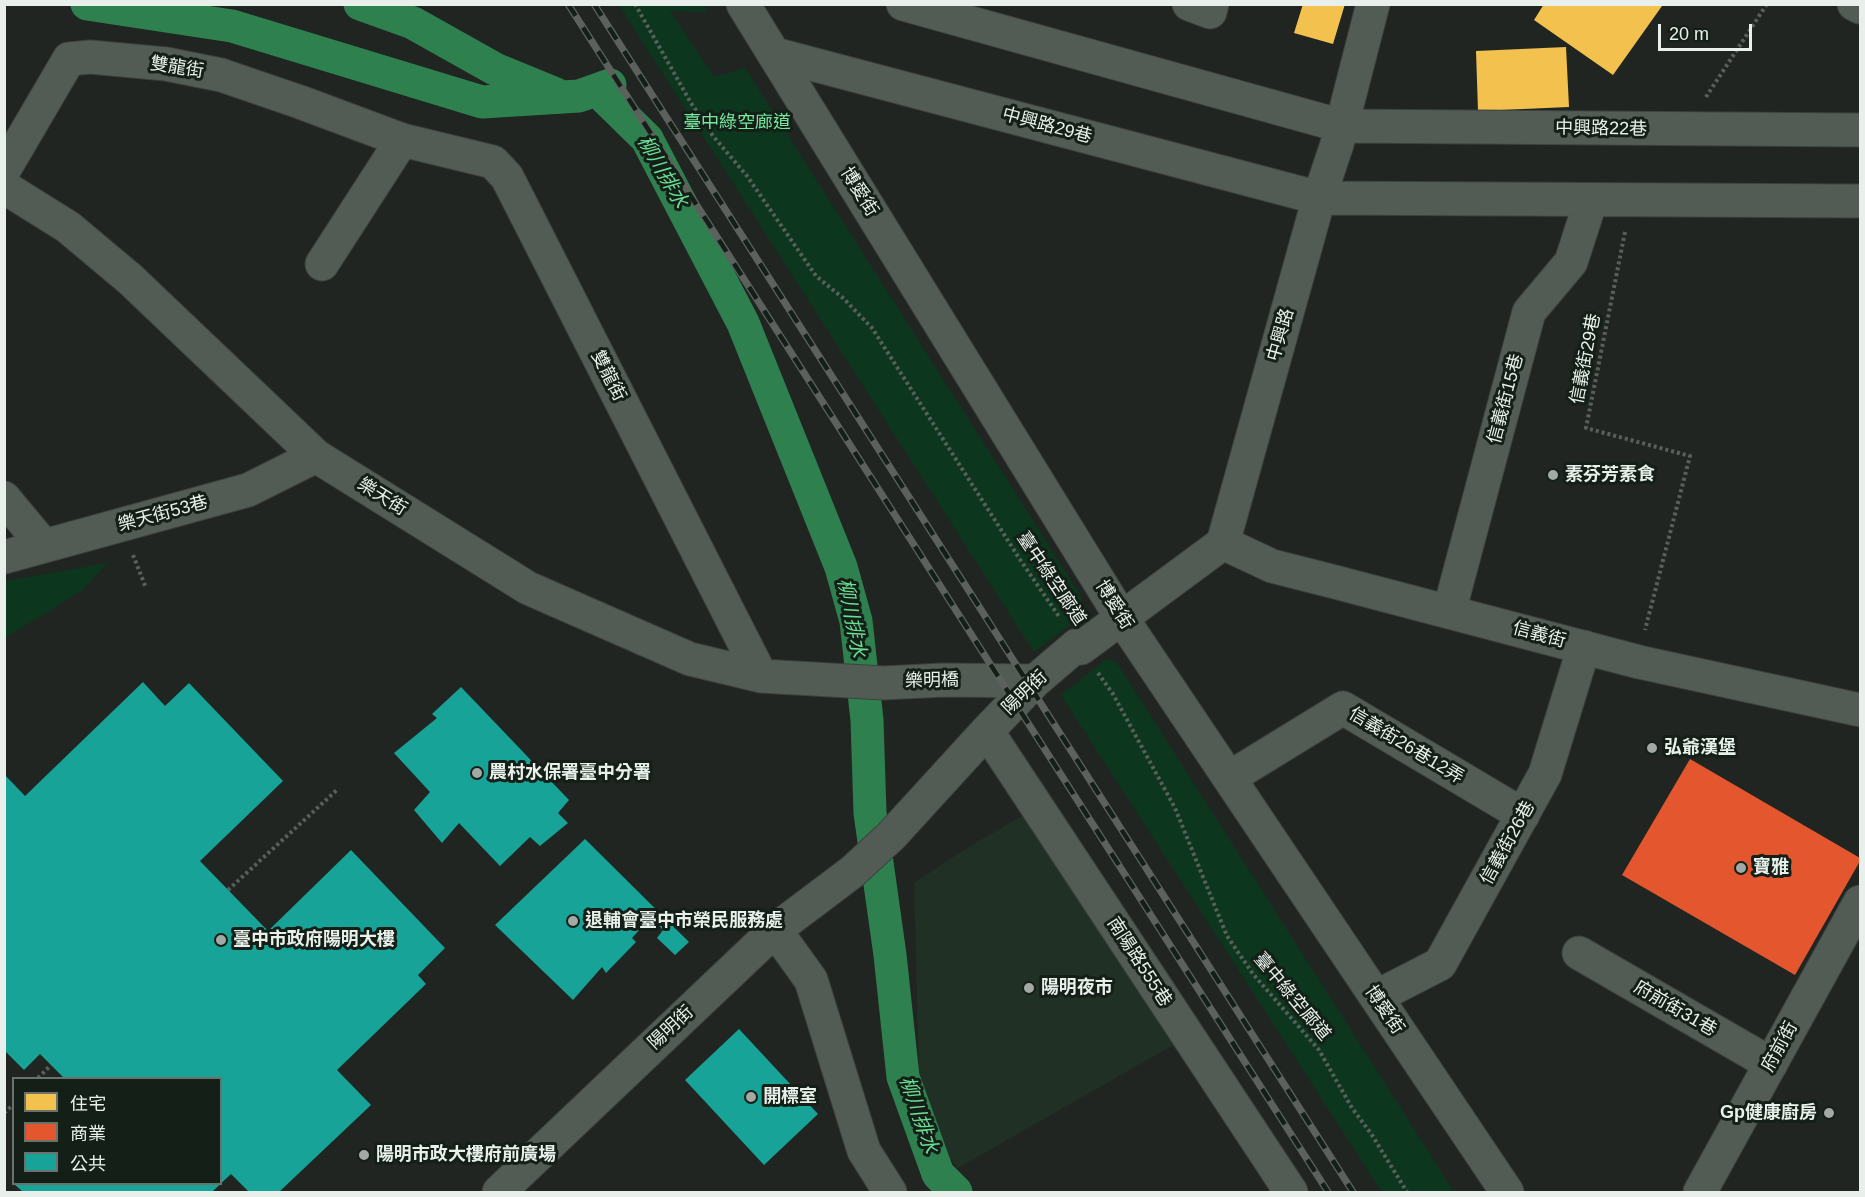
<!DOCTYPE html>
<meta charset="utf-8">
<style>
body{margin:0}
#map{position:relative;width:1865px;height:1197px;overflow:hidden;background:#202521;font-family:Helvetica,"Noto Sans TC",sans-serif}
canvas{display:block}
.frame{position:absolute;inset:0;border:6px solid #e9f0eb;pointer-events:none}
.legend{position:absolute;left:12px;top:1077px;width:210px;height:108px;box-sizing:border-box;background:#141f17;border:2px solid #69736c;margin:0;padding:8px 10px;list-style:none;font-size:18px;color:#e9f0eb}
.legend li{display:flex;align-items:center;gap:12px;height:30px}
.legend b{width:30px;border:2px solid #69736c}
.scale{position:absolute;left:1658px;top:24px;width:94px;height:27px;box-sizing:border-box;border:3px solid #e9f0eb;border-top:0;padding-left:8px;font-size:18px;line-height:21px;white-space:nowrap;color:#e9f0eb;-webkit-text-stroke:4px #141f17;paint-order:stroke}
</style>
<div id="map">
<canvas width="1865" height="1197"></canvas>
<div class="frame"></div>
<ul class="legend">
<li><b style="height:16px;background:#f2c14e"></b>住宅</li>
<li><b style="height:16px;background:#e4572e"></b>商業</li>
<li><b style="height:16px;background:#17a398"></b>公共</li>
</ul>
<div class="scale">20 m</div>
</div>
<script>
const context = document.querySelector('canvas').getContext('2d');
context.lineJoin = 'round';
function fillPath(path, color) { context.fillStyle = color; context.fill(path, 'evenodd'); }
const toPath = rows => new Path2D(rows.map(r => 'M' + r).join(''));
function strokePath(path, color, width, dash) { context.strokeStyle = color; context.lineWidth = width; context.lineCap = dash ? 'butt' : 'round'; context.setLineDash(dash || []); context.stroke(path); }
function write(font, color, halo, rows, align = 'center') {
  context.font = font + ' Helvetica,"Noto Sans TC",sans-serif'; context.lineWidth = 6; context.setLineDash([]); context.textBaseline = 'middle'; context.strokeStyle = halo; context.fillStyle = color; for (const [text, x, y, turn = 0] of rows) {
    context.save(); context.translate(x, y); context.rotate((+turn || 0) * Math.PI / 180); context.textAlign = isNaN(turn) ? turn : align; if (halo) context.strokeText(text, 0, 0); context.fillText(text, 0, 0); context.restore();
  }
}
const built = toPath([
 [1032,810,1175,1044,958,1168,935,1144,920,1102,914,883,962,851]
]);
const green = toPath([
 [619,5,703,5,708,12,670,11,714,77,745,68,1079,593,1084,606,1082,616,1034,652],
 [108,563,81,591,5,638,5,581],
 [1109,659,1117,663,1454,1192,1382,1192,1061,695,1104,661]
]);
const homes = toPath([
 [1303,4,1345,4,1333,44,1294,33],
 [1544,4,1660,4,1662,6,1613,75,1534,20],
 [1566,47,1569,107,1478,111,1476,51]
]);
const shops = toPath([
 [1690,759,1860,858,1860,861,1795,975,1622,875]
]);
const public = toPath([
 [143,682,165,706,189,683,283,781,200,861,268,931,351,850,445,948,418,975,426,984,337,1070,371,1105,279,1192,249,1192,231,1174,212,1192,23,1192,14,1184,220,1184,220,1078,64,1078,40,1054,24,1070,4,1050,4,774,25,796],
 [461,687,569,800,558,813,568,823,540,846,530,837,500,866,459,823,442,843,414,810,430,792,394,753,437,718,432,714],
 [585,839,689,942,675,955,657,938,663,930,651,917,632,938,636,942,606,973,602,967,573,1000,495,925],
 [739,1029,818,1114,764,1165,685,1080]
]);
const canal = toPath([
 [87,4,232,26,482,102,579,96,610,85],
 [360,4,413,23,495,69,556,94],
 [597,90,647,139,743,323,841,567,856,621,867,720,870,813,890,955,903,1077,938,1174,956,1192]
]);
const path = toPath([
 [635,4,691,103,713,136,747,176,816,276,843,298,872,328,1021,561,1060,618],
 [1706,97,1767,4],
 [1625,232,1586,428,1690,456,1645,630],
 [133,555,146,588],
 [1098,673,1113,694,1175,808,1227,936,1253,974,1319,1050,1352,1108,1372,1135,1407,1192],
 [228,890,338,789],
 [38,1078,51,1065],
 [4,1113,14,1104]
]);
const minor = toPath([
 [743,4,1121,617,1507,1192],
 [903,4,1342,126,1860,130],
 [1189,4,1210,12,1212,4],
 [1854,4,1860,7],
 [774,54,1319,198,1860,201],
 [4,170,69,59,90,57,166,64,221,75,300,102,402,140,493,162,507,177,761,676],
 [4,187,68,227,130,279,316,456,528,588,690,659,761,676,883,683,944,680,1035,681],
 [322,264,402,140],
 [4,498,44,546],
 [1223,543,1272,566,1335,582,1639,662,1860,710],
 [4,557,248,490,316,456],
 [1449,612,1529,312,1571,262,1591,200],
 [987,731,1291,1192],
 [1229,778,1343,708,1523,815],
 [775,930,811,980,864,1151,890,1192],
 [1579,953,1771,1064],
 [1376,997,1440,964,1545,774,1584,647],
 [499,1192,775,930,852,872,891,836,987,731,1035,681,1076,646,1081,648,1223,543,1319,198,1337,144,1373,4],
 [1700,1192,1860,902]
]);
const rail = toPath([
 [568,4,1328,1192],
 [594,4,1353,1192]
]);
const markers = [
 [1553,475,6,"#a3a9a4"],
 [1652,748,6,"#a3a9a4"],
 [477,773,6,"#a3a9a4"],
 [1741,868,6,"#a3a9a4"],
 [573,921,6,"#a3a9a4"],
 [221,940,6,"#a3a9a4"],
 [1029,988,6,"#a3a9a4"],
 [751,1097,6,"#a3a9a4"],
 [1829,1113,6,"#a3a9a4"],
 [364,1155,6,"#a3a9a4"]
];
const streetNames = [
 ["雙龍街",177,68,9],
 ["中興路29巷",1047,126,15],
 ["中興路22巷",1601,129,1],
 ["博愛街",859,192,58],
 ["中興路",1281,335,-74],
 ["信義街29巷",1586,359,-79],
 ["雙龍街",608,376,63],
 ["信義街15巷",1506,399,-75],
 ["樂天街",382,497,32],
 ["樂天街53巷",163,514,-15],
 ["臺中綠空廊道",1051,579,56],
 ["博愛街",1114,605,58],
 ["信義街",1539,635,15],
 ["樂明橋",932,681,-1],
 ["陽明街",1025,693,-44],
 ["信義街26巷12弄",1406,746,31],
 ["信義街26巷",1508,843,-61],
 ["南陽路555巷",1139,962,57],
 ["臺中綠空廊道",1292,997,50],
 ["府前街31巷",1675,1009,30],
 ["博愛街",1384,1010,56],
 ["陽明街",671,1028,-43],
 ["府前街",1780,1047,-61]
];
const parkNames = [
 ["臺中綠空廊道",737,123]
];
const poiNames = [
 ["素芬芳素食",1565,475],
 ["弘爺漢堡",1664,748],
 ["農村水保署臺中分署",489,773],
 ["寶雅",1753,868],
 ["退輔會臺中市榮民服務處",585,921],
 ["臺中市政府陽明大樓",233,940],
 ["陽明夜市",1041,988],
 ["開標室",763,1097],
 ["Gp健康廚房",1817,1113,"right"],
 ["陽明市政大樓府前廣場",376,1155]
];
const waterNames = [
 ["柳川排水",662,172,60],
 ["柳川排水",851,618,79],
 ["柳川排水",918,1115,71]
];
fillPath(built, '#213025');
fillPath(green, '#0c371e');
fillPath(homes, '#f2c14e');
fillPath(shops, '#e4572e');
fillPath(public, '#17a398');
strokePath(canal, '#2e814e', 33);
strokePath(minor, '#3d413e', 35);
strokePath(path, '#59605b', 4, [3, 3]);
strokePath(minor, '#525c55', 33);
strokePath(rail, '#5c615d', 7);
strokePath(rail, '#141f17', 4.5, [14]);
for (const [x, y, r, color] of markers) { const dot = new Path2D(); dot.arc(x, y, r, 0, 2 * Math.PI); context.fillStyle = color; context.fill(dot); strokePath(dot, '#141f17', 2); }
write('18px', '#e9f0eb', '#141f17', streetNames);
write('18px', '#74e79d', '#141f17', parkNames);
write('bold 18px', '#e9f0eb', '#141f17', poiNames, 'left');
write('italic 20px', '#6ade94', '#141f17', waterNames);
</script>
